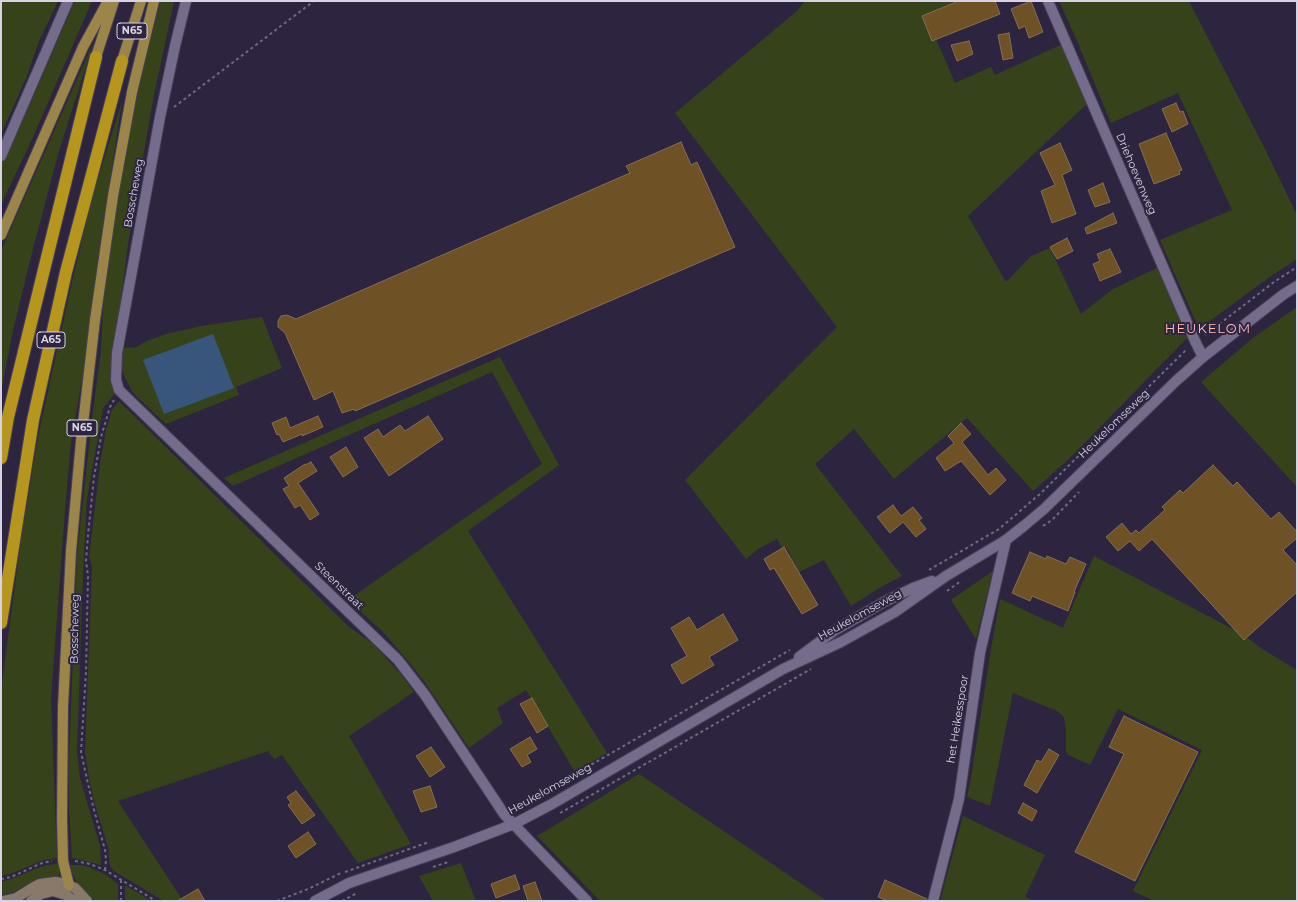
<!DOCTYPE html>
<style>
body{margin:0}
#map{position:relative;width:1298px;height:902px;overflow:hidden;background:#2d2540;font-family:Montserrat,sans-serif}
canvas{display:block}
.frame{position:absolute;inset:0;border:2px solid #d7d3e4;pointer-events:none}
</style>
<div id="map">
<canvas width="1298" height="902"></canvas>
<div class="frame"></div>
</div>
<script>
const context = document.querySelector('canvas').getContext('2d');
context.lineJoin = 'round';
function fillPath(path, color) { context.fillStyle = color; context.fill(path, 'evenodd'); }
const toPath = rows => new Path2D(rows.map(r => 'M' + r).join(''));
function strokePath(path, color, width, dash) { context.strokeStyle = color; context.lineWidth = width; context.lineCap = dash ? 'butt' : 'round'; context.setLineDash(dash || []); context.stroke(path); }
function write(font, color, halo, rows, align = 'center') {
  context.font = font + ' Montserrat,sans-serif'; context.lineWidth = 4; context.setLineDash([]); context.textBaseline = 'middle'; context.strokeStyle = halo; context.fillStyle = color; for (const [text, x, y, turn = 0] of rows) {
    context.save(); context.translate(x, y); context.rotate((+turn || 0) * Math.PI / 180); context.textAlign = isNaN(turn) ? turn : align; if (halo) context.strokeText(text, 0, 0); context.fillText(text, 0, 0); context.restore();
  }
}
const green = toPath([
 [1,1,58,1,39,41,26,78,1,134],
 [75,1,92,1,33,137,1,205,1,162,14,141],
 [161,1,174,1,153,100,128,244,115,350,117,391,103,408,87,499,83,574,77,751,80,778,100,846,101,865,72,858,69,807,69,757,77,555,92,419,101,351,103,307,121,169,138,77],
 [805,1,956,1,959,12,930,25,955,83,991,67,995,75,1067,42,1091,100,968,216,1006,282,1031,256,1050,248,1081,314,1113,289,1161,266,1190,335,1071,457,1033,491,967,418,894,479,854,429,815,464,902,576,879,588,851,606,824,560,799,572,786,547,782,548,777,539,758,549,746,559,685,480,837,327,675,113,797,11],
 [1059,1,1189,1,1265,149,1297,215,1297,259,1271,276,1199,329,1160,240,1232,210,1178,93,1111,123,1075,36],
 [94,41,59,151,33,249,13,330,1,392,1,251],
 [122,101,104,220,97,281,87,351,71,442,65,510,51,698,57,858,44,860,10,874,1,876,1,691,21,540,38,437,70,291,92,198],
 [1297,307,1297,487,1201,382,1253,338],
 [262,317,282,368,236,387,239,395,166,424,133,393,124,375,121,365,122,348,136,347,147,341,166,334,201,326],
 [500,357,559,465,468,531,607,753,575,772,526,690,497,708,503,723,469,748,426,684,409,662,383,632,348,600,542,464,492,372,233,486,224,478],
 [119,401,349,627,372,643,400,673,414,692,349,736,411,844,358,863,282,755,274,759,268,751,118,801,183,901,164,901,114,871,110,866,108,847,94,801,89,778,85,752,92,566,89,557,100,464,106,430,112,410],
 [1094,556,1244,635,1262,649,1297,670,1297,901,1154,901,1133,891,1202,750,1118,709,1090,765,1068,755,1066,751,1066,732,1065,722,1063,716,1057,711,1013,693,990,806,967,797,971,778,991,649,1000,599,1063,628],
 [993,571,976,639,951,600],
 [639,774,827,901,600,901,537,836],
 [963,816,1045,855,1025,897,1034,901,940,901],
 [59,863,59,877,40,879,13,892,1,895,1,882,14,878,40,867],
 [461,863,476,901,433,901,419,876],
 [68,865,80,865,89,867,106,875,118,884,118,901,98,901,93,899,86,894,76,881],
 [125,885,151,901,125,901]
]);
const water = toPath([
 [213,334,234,388,164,414,143,360]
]);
const building = toPath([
 [959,1,995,1,1000,14,932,41,922,16,959,1],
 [1031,1,1043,32,1029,38,1025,26,1019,29,1011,9,1031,1],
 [1009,33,1013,58,1003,60,998,35,1009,33],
 [969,41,973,54,957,61,951,45,969,41],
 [1176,103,1180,112,1183,111,1188,124,1172,132,1162,109,1176,103],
 [1166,133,1182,170,1179,171,1180,174,1154,184,1139,144,1166,133],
 [681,142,691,165,697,162,735,247,355,411,354,409,342,413,333,391,314,400,285,333,278,327,278,321,281,316,287,315,296,319,630,173,626,166,681,142],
 [1060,143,1072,170,1062,175,1076,214,1052,223,1041,191,1055,185,1040,153,1060,143],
 [1103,183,1110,202,1095,207,1088,190,1103,183],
 [1113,213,1117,223,1087,234,1085,228,1113,213],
 [1067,238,1073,251,1057,259,1050,247,1067,238],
 [1110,249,1121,272,1100,281,1093,264,1100,261,1097,254,1110,249],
 [318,416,323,427,302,436,302,434,283,442,279,434,277,435,272,423,286,417,290,428,318,416],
 [428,416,443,439,389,476,364,438,378,429,383,437,400,425,405,431,428,416],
 [961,423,971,434,962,442,988,475,996,468,1006,480,990,495,961,461,945,471,936,458,954,443,948,436,961,423],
 [346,447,358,467,343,477,330,457,346,447],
 [311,462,317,471,298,483,319,514,310,520,300,505,295,508,283,489,289,486,284,478,305,464,305,465,311,462],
 [1213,465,1233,486,1237,482,1271,519,1279,512,1297,532,1297,538,1283,550,1297,565,1297,592,1244,640,1152,539,1139,551,1130,541,1118,551,1106,537,1122,523,1131,534,1136,530,1139,533,1165,510,1162,507,1180,490,1183,493,1213,465],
 [893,505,901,516,913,507,922,518,919,520,926,529,916,537,903,522,890,533,877,517,893,505],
 [784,547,818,605,802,614,774,568,770,570,764,559,784,547],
 [1030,552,1046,559,1047,556,1066,564,1070,557,1086,564,1074,592,1075,592,1068,611,1032,596,1030,601,1012,593,1030,552],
 [723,614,738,640,709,657,714,665,682,684,671,665,687,656,671,628,689,617,697,630,723,614],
 [532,698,548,726,537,733,520,704,532,698],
 [1124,716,1198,752,1135,881,1075,852,1124,754,1109,747,1124,716],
 [530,737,537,749,527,755,531,762,522,767,510,749,530,737],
 [431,747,445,767,430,777,416,756,431,747],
 [1049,749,1059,755,1037,793,1024,785,1037,760,1041,762,1049,749],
 [430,786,437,807,421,812,413,791,430,786],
 [296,791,315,815,302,824,288,805,291,803,287,797,296,791],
 [1023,803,1037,811,1032,821,1018,813,1023,803],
 [308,832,316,844,296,858,288,846,308,832],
 [515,875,520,889,496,898,491,884,515,875],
 [885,880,927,899,927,901,888,901,878,897,885,880],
 [535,882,542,901,528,901,523,886,535,882],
 [198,889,205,901,177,901,198,889]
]);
const path = toPath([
 [174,107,314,1],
 [1205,335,1274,282,1297,267],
 [1043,526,1052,520,1079,492],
 [929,570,999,529,1041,493,1187,349],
 [947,591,961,581],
 [513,809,570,777,790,650],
 [560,813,811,669],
 [75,861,90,864,105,870,156,901],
 [433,867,448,862],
 [105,870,106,860,105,850,93,806,81,752,86,672,88,576,86,561,88,535,94,477,101,437,110,407,114,400],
 [345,872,429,842],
 [1,879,11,877,42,863,52,861],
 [121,880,121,901],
 [277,901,308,889,341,873],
 [342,901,357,893]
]);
const minor = toPath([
 [186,1,175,46,160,117,117,353,116,380,119,390,398,660,425,695,504,814,522,833,587,901],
 [1048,1,1195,341,1203,357],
 [1,156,68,1],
 [933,901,959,799,980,653,1006,540]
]);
const tertiary = toPath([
 [799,657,834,631,884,602,913,588,932,581],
 [315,901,349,883,454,847,514,824,552,804,783,669,841,642,895,612,946,576,1006,540,1025,525,1044,509,1176,381,1203,357,1284,294,1297,286]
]);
const secondary = toPath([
 [3,901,16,898,34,887,40,884,55,882,62,883,75,888,87,901],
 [31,901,41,894,53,891,66,895,74,901]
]);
const primary = toPath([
 [96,57,114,1],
 [122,61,141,1],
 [1,235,83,47,108,1],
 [69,885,63,861,62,819,63,706,71,551,81,441,95,320,113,196,132,92,154,1]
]);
const motorway = toPath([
 [1,458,8,417,96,57],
 [1,623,33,420,66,272,122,61]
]);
const shields = [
 [132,31,30],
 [51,340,28],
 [82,428,30]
];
const shieldNames = [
 ["N65",132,31],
 ["A65",51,340],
 ["N65",82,428]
];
const streetNames = [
 ["Driehoevenweg",1136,174,67],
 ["Bosscheweg",134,193,-80],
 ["Heukelomseweg",1114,424,-44],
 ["Steenstraat",339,586,44],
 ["Heukelomseweg",860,615,-29],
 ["Bosscheweg",75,629,-89],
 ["het Heikesspoor",958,719,-81],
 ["Heukelomseweg",550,789,-29]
];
const quarterNames = [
 ["HEUKELOM",1208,329]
];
fillPath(green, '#36431a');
fillPath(water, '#38567c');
fillPath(building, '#6e5125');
strokePath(building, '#836f52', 1);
strokePath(minor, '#484057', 12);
strokePath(tertiary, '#484057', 12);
strokePath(secondary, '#484057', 12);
strokePath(primary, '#484057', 12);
strokePath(motorway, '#484057', 14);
strokePath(path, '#706a81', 2, [3, 3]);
strokePath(minor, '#756c8c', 10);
strokePath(tertiary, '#756c8c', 10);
strokePath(secondary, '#88796b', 10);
strokePath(primary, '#9c8549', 10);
strokePath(motorway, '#b6961d', 12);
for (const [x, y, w] of shields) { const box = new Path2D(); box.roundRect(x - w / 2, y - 8, w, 16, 3); context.fillStyle = '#2d2540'; context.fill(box); strokePath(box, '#d7d3e4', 1); }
write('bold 10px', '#d7d3e4', null, shieldNames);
write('11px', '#d7d3e4', '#2d2540', streetNames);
context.letterSpacing = '1px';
write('13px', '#ffbab9', '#2d2540', quarterNames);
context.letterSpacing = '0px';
</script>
